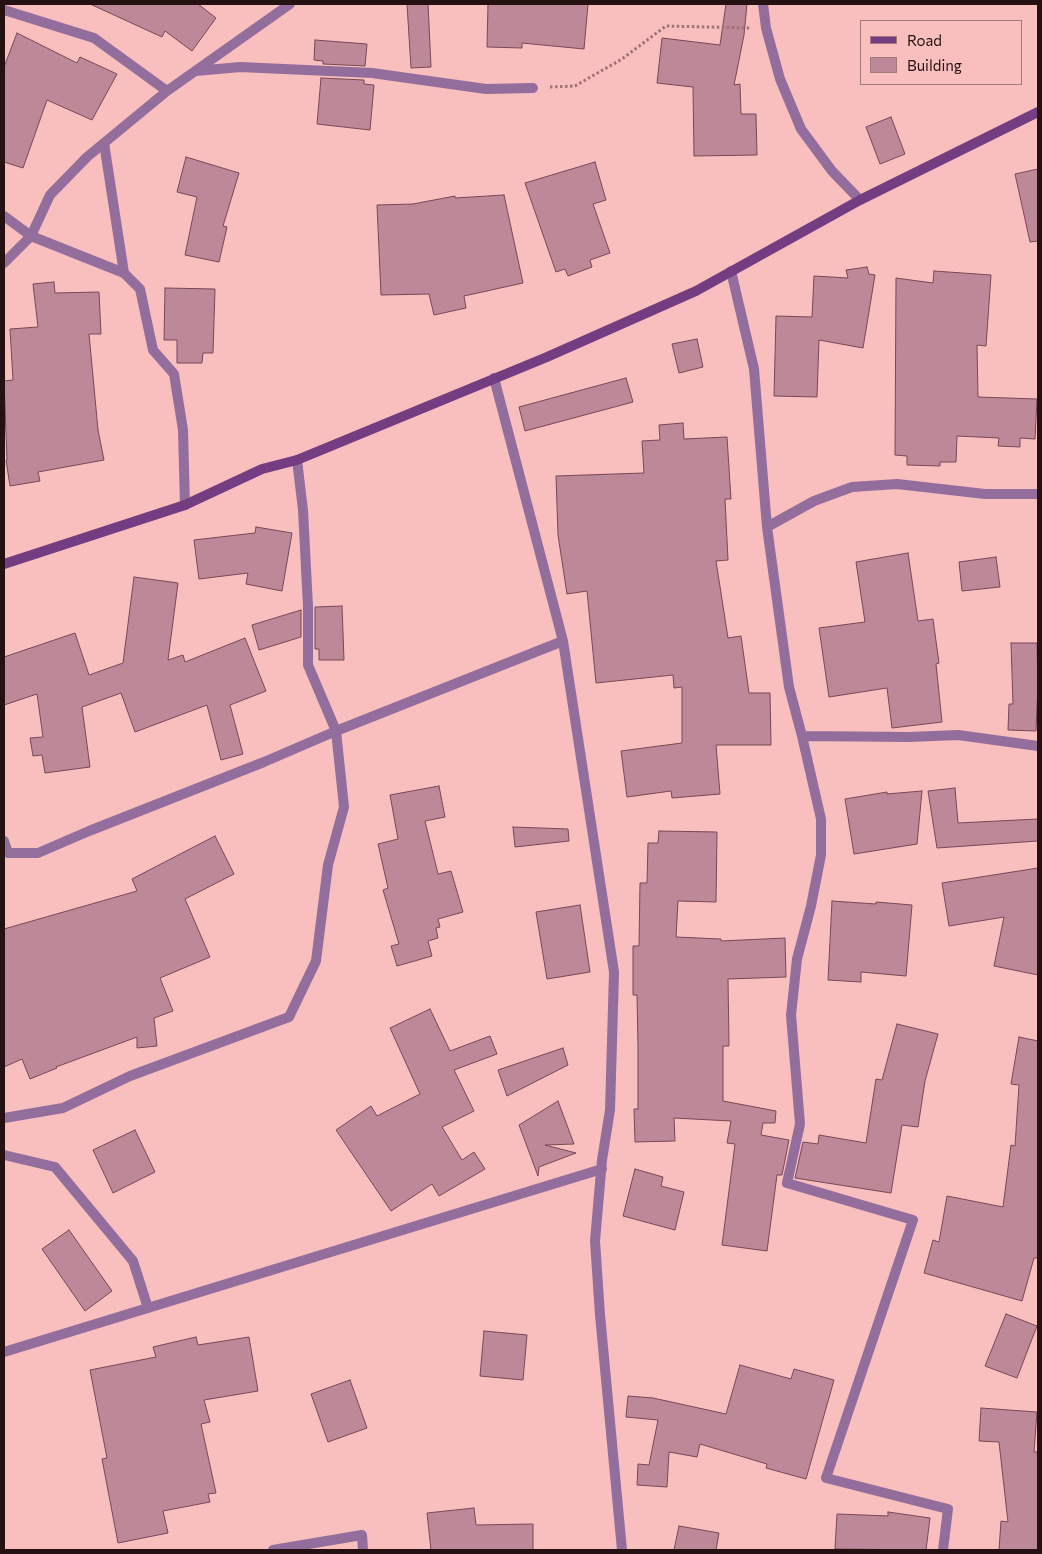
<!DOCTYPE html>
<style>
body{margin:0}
#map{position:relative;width:1042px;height:1554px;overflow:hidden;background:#f9bebe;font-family:Commissioner,sans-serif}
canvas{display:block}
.frame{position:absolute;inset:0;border:5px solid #251111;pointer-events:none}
.legend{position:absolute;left:860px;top:20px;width:162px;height:65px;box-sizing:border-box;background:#f9bebe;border:1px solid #a47979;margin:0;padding:6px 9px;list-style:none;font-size:15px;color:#251111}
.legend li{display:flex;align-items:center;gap:10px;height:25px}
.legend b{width:25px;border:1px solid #a47979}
</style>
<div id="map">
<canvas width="1042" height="1554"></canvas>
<div class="frame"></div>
<ul class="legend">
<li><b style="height:6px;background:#743d82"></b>Road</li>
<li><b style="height:14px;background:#bd8898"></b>Building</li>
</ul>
</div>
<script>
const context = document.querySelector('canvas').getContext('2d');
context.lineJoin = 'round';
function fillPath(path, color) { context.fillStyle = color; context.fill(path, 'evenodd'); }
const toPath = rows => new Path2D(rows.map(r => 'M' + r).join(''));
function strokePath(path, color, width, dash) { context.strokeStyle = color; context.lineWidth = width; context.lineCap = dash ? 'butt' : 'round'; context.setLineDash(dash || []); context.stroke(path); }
const building = toPath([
 [90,4,198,4,216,18,192,51,165,31,162,37,90,4],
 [407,4,428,4,431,67,411,68,407,4],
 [488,4,588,4,584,49,522,43,522,48,487,47,488,4],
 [726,4,747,4,744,35,734,85,740,84,741,114,756,114,757,155,694,156,693,87,657,83,662,38,720,45,726,4],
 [17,33,77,63,80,57,117,74,92,120,47,100,23,168,4,162,4,67,17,33],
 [315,40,367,44,365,66,323,64,323,61,314,60,315,40],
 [321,78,364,80,364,84,374,85,370,130,317,124,321,78],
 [891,117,905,154,880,164,866,127,891,117],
 [186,157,239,173,223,226,227,227,219,262,185,255,197,197,177,192,186,157],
 [595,162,606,200,593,204,610,253,590,260,592,267,568,276,565,269,556,272,525,183,595,162],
 [1038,169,1038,241,1030,242,1015,174,1038,169],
 [504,195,523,283,464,296,466,308,434,315,429,294,381,295,377,205,413,204,455,196,455,198,504,195],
 [867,267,869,274,875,275,863,348,819,340,817,397,774,396,776,316,812,317,814,276,848,278,846,270,867,267],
 [934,271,991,275,986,346,977,345,978,397,1037,399,1035,439,1020,438,1020,447,998,446,999,438,957,436,956,462,940,462,940,466,907,465,907,456,895,455,896,278,933,283,934,271],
 [54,282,55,293,99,292,101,334,89,334,98,430,104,460,38,472,40,481,10,486,6,460,7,460,4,381,13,380,10,329,38,327,33,284,54,282],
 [165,288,215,289,213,353,203,353,202,363,177,363,177,340,164,340,165,288],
 [697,339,703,367,679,373,672,344,697,339],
 [626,378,633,402,525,431,519,407,626,378],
 [683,423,684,439,727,437,731,499,725,499,728,560,716,561,728,638,741,636,749,693,770,693,771,745,716,745,720,794,672,798,671,791,627,797,621,751,682,743,682,687,674,688,673,675,596,683,587,591,567,594,558,535,556,476,644,473,642,441,660,440,659,425,683,423],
 [256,527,292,533,282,591,246,584,248,573,199,579,194,540,255,533,256,527],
 [908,553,918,621,933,619,939,663,936,664,942,722,892,728,887,688,829,697,819,628,865,622,856,562,908,553],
 [996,557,1000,587,962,591,959,562,996,557],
 [134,577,178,583,168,660,183,655,185,662,245,638,266,691,230,705,243,754,221,760,207,705,135,732,121,693,82,707,90,767,45,773,42,755,33,756,30,738,43,737,37,694,4,705,4,657,75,633,89,675,123,663,134,577],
 [342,606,344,660,319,660,319,649,315,649,315,607,342,606],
 [301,610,301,637,259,650,252,625,301,610],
 [1011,643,1037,643,1038,684,1036,731,1008,730,1009,704,1013,704,1011,643],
 [439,786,445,817,425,821,438,874,451,871,463,912,438,919,440,927,436,928,438,938,428,941,432,956,397,966,391,946,399,944,383,890,388,888,378,844,398,839,390,795,439,786],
 [955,788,958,823,1038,819,1038,841,937,848,928,791,955,788],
 [922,791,917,844,854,854,845,799,887,792,887,794,922,791],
 [513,827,568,829,569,841,515,847,513,827],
 [659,831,717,832,716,902,678,901,676,937,721,939,721,941,785,938,786,977,728,979,729,1046,723,1046,723,1101,776,1111,775,1123,763,1123,761,1135,789,1140,782,1175,777,1175,767,1251,722,1245,735,1144,727,1143,731,1121,674,1118,675,1141,635,1142,634,1109,638,1109,638,1047,637,995,633,995,633,946,639,946,640,883,647,883,648,843,658,843,659,831],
 [215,836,234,874,185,899,210,957,160,978,173,1011,154,1018,157,1046,137,1048,137,1037,56,1067,57,1068,30,1079,22,1059,4,1067,4,929,137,891,132,879,215,836],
 [1038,868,1038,975,994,966,1004,917,949,926,942,883,1038,868],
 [832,901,876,904,876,902,912,905,906,976,861,972,861,982,828,980,832,901],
 [580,905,590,972,547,979,536,912,580,905],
 [430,1009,450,1051,490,1036,497,1054,454,1070,474,1111,442,1127,462,1160,474,1152,485,1169,439,1196,432,1184,391,1211,336,1130,371,1106,377,1116,420,1094,390,1028,430,1009],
 [897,1024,938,1034,925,1081,918,1127,902,1125,891,1193,795,1178,803,1142,818,1144,819,1135,866,1143,876,1079,882,1080,897,1024],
 [1019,1037,1038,1041,1038,1258,1034,1258,1022,1301,924,1273,933,1240,939,1242,947,1196,1003,1207,1011,1145,1015,1146,1019,1085,1011,1084,1019,1037],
 [563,1048,568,1065,507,1096,498,1070,563,1048],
 [558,1101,574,1144,545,1145,576,1153,539,1167,538,1176,519,1125,558,1101],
 [135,1130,155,1172,113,1193,93,1150,135,1130],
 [635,1169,663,1177,661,1186,684,1192,675,1230,623,1216,635,1169],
 [69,1230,112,1291,85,1311,42,1249,69,1230],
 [1006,1314,1037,1326,1017,1378,985,1366,1006,1314],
 [484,1331,527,1335,523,1380,480,1376,484,1331],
 [196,1337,198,1345,249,1337,258,1391,204,1400,210,1422,201,1424,216,1493,208,1494,210,1502,163,1511,168,1533,118,1543,102,1459,107,1458,90,1370,156,1357,153,1347,196,1337],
 [740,1365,791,1379,794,1369,834,1380,806,1479,766,1468,767,1464,700,1444,697,1457,669,1452,667,1487,637,1485,638,1464,649,1465,658,1420,626,1417,628,1396,653,1398,726,1414,740,1365],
 [350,1380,367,1428,328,1442,311,1394,350,1380],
 [981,1408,1037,1412,1034,1452,1038,1452,1038,1550,999,1550,1001,1521,1008,1522,999,1442,979,1441,981,1408],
 [474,1508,476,1525,533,1524,533,1550,431,1550,427,1513,474,1508],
 [888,1512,930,1518,926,1550,835,1549,837,1514,888,1516,888,1512],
 [679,1526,719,1533,716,1550,674,1550,679,1526]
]);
const path = toPath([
 [550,87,575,86,622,59,666,26,750,28]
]);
const street = toPath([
 [763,4,766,28,780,79,801,129,832,171,860,200],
 [4,10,94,38,167,91],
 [196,71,240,67,372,73,486,89,533,88],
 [104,143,124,273],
 [4,216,31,236,124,273,140,289,153,350,174,374,183,430,185,505],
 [4,263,31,236,50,195,87,157,167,91,290,4],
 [731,271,754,369,767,527,789,687,802,736,821,819,821,855,811,906,797,959,791,1015,800,1124,787,1183,913,1220,826,1478,948,1509,943,1550],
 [494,378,563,641,614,972,610,1110,602,1160,595,1241,600,1315,622,1550],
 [767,527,814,501,852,487,897,484,985,494,1038,494],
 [802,736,909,737,958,735,1038,746],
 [4,841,8,853,38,853,89,831,264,762,336,731,563,641],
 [4,1118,63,1108,130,1076,289,1017,316,961,328,865,344,807,336,731,308,665,308,607,303,510,297,460],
 [4,1155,55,1167,133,1261,148,1308],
 [4,1352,602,1169],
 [273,1550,362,1535,363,1550]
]);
const secondary = toPath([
 [4,564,185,505,262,469,297,460,547,357,696,291,860,200,1038,112]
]);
fillPath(building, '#bd8898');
strokePath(building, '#774857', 1);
strokePath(path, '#9e7474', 3, [2.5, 2.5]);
strokePath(street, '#936e9d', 10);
strokePath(secondary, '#743d82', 10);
</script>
